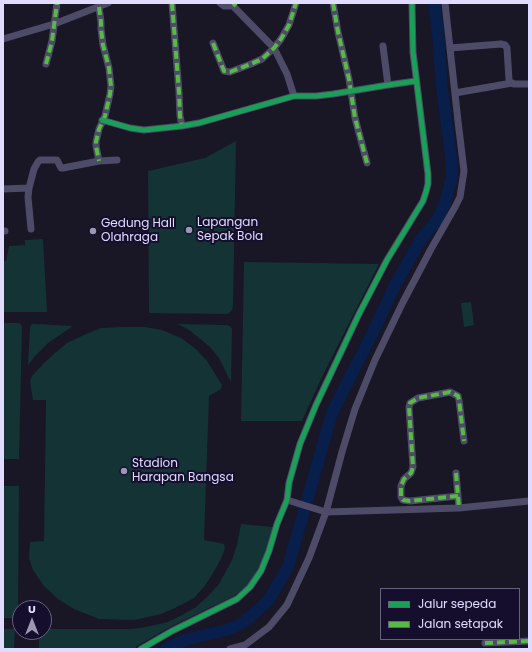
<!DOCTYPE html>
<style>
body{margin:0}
#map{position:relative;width:532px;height:652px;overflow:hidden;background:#191626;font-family:Poppins,sans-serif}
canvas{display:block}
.frame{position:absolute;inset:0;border:4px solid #e0dbff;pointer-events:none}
.legend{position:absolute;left:380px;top:588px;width:140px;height:52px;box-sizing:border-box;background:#150f2d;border:1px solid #666181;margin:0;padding:5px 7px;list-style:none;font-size:12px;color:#e0dbff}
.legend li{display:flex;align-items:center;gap:8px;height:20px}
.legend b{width:20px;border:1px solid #666181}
.north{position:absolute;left:12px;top:600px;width:40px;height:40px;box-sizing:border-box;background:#150f2d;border:1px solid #666181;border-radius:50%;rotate:0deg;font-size:11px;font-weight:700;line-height:16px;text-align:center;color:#e0dbff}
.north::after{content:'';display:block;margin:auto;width:14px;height:18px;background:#9a96b3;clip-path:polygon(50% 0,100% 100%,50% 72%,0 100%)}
</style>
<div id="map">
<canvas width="532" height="652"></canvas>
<div class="frame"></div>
<ul class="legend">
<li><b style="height:5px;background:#1a9f57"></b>Jalur sepeda</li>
<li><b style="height:5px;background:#58b947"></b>Jalan setapak</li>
</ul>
<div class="north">U</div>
</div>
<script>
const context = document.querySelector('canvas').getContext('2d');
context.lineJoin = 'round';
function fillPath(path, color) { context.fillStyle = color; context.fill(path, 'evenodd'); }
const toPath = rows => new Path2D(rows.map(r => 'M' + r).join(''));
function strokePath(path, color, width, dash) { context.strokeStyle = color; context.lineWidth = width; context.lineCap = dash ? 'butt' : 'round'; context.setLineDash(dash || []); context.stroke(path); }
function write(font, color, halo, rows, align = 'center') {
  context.font = font + ' Poppins,sans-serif'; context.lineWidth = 4; context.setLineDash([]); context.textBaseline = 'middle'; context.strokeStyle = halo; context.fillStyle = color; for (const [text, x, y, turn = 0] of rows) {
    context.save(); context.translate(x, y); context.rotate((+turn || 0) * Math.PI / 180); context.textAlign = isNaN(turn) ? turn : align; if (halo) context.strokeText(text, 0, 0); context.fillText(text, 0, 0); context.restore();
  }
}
const green = toPath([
 [236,141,233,306,232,310,228,314,149,313,148,171,205,158],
 [43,239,47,312,3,312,3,261,6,261,9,246,25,245,25,240],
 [244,262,379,264,322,377,302,421,241,421],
 [471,302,474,325,464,327,461,303],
 [3,323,18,323,21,324,22,327,19,459,3,459],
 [32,324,35,324,73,326,48,343,36,355,28,365,30,327],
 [178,324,227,325,231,327,232,329,231,382,219,358,210,347,189,330],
 [122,327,145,327,162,330,181,338,196,349,207,361,222,385,221,389,209,396,204,540,224,544,225,548,221,559,213,573,204,587,194,598,175,608,161,614,135,620,99,619,74,609,58,599,44,586,33,570,29,558,30,542,44,541,46,400,33,400,30,382,32,376,44,363,55,353,67,343,84,335,101,328],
 [3,486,19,486,18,612,17,616,15,618,3,618],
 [241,524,273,527,263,559,257,572,249,584,234,596,172,626,137,646,135,649,39,649,39,632,44,632,44,629,129,629,141,628,168,622,184,614,196,607,208,596,219,584,232,560,237,545],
 [3,629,15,629,14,649,3,649]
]);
const river = toPath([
 [166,649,185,640,230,629,244,622,268,601,288,567,332,413,372,334,396,283,421,239,437,220,445,203,452,177,451,157,442,88,438,33,434,3]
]);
const minor = toPath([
 [172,3,179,92,180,116,182,126],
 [220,3,224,6,233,6,274,48,287,74,294,96],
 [333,3,338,32,349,79,355,118,367,163],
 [99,7,101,22,101,29,103,45,109,68,111,86,110,94,105,116,99,129,96,142,96,146,99,161],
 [3,39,54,24,108,3],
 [213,43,224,71,230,72,251,64,262,59,274,48,281,39,289,25,296,3],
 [383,46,388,85],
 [450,48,501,44,505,45,507,48,509,80,510,82,514,84,529,84],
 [46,64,52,41,57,3],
 [455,93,512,83],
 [102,120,130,128,144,130,182,126,199,123,294,96,316,96,333,94,388,85,416,81],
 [29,188,28,197,31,229],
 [3,189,29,188,34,169,38,162,40,160,57,160,61,168,63,168,99,161,117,160],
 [3,231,5,231],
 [456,473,459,508],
 [458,496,410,501,403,500,401,497,401,486,404,479,411,473,413,467,409,407,410,403,418,398,445,393,450,392,458,396,459,400,464,441],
 [287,500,326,512,459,508,529,501],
 [485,643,529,641],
 [141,649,172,631,237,599,250,587,261,571,269,551,277,524,287,500,289,483,300,444,316,405,359,314,387,260,423,201,426,192,428,184,428,174,413,52,412,3],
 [230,649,245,645,269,627,287,605,309,558,326,512,342,452,355,409,375,360,403,302,431,249,455,207,460,197,464,171,458,121,445,3]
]);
const quiet = toPath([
 [172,3,179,92,180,116,182,126],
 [333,3,338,32,349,79,355,118,367,163],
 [233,6,236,3],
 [99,7,101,22,101,29,103,45,109,68,111,86,110,94,105,116,99,129,96,142,96,146,99,161],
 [213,43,224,71,230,72,251,64,262,59,274,48,281,39,289,25,296,3],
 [46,64,52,41,57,3],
 [456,473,459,508],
 [458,496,410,501,403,500,401,497,401,486,404,479,411,473,413,467,409,407,410,403,418,398,445,393,450,392,458,396,459,400,464,441],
 [485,643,529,641]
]);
const cycleway = toPath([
 [102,120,130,128,144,130,182,126,199,123,294,96,316,96,333,94,388,85,416,81],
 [141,649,172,631,237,599,250,587,261,571,269,551,277,524,287,500,289,483,300,444,316,405,359,314,387,260,423,201,426,192,428,184,428,174,413,52,412,3]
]);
const markers = [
 [189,230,4,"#9a96b3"],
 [93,231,4,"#9a96b3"],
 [124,471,4,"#9a96b3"]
];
const poiNames = [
 ["Lapangan",197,223],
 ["Sepak Bola",197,237],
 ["Gedung Hall",101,224],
 ["Olahraga",101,238],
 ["Stadion",132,464],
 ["Harapan Bangsa",132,478]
];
fillPath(green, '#133335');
strokePath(river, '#081e4b', 12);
strokePath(minor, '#4d4b67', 7);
strokePath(quiet, '#58b947', 4, [8, 4]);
strokePath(cycleway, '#1a9f57', 5);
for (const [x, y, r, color] of markers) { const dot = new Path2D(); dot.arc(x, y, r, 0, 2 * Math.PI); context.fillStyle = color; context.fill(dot); strokePath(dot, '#150f2d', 1.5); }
write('12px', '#e0dbff', '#150f2d', poiNames, 'left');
</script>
